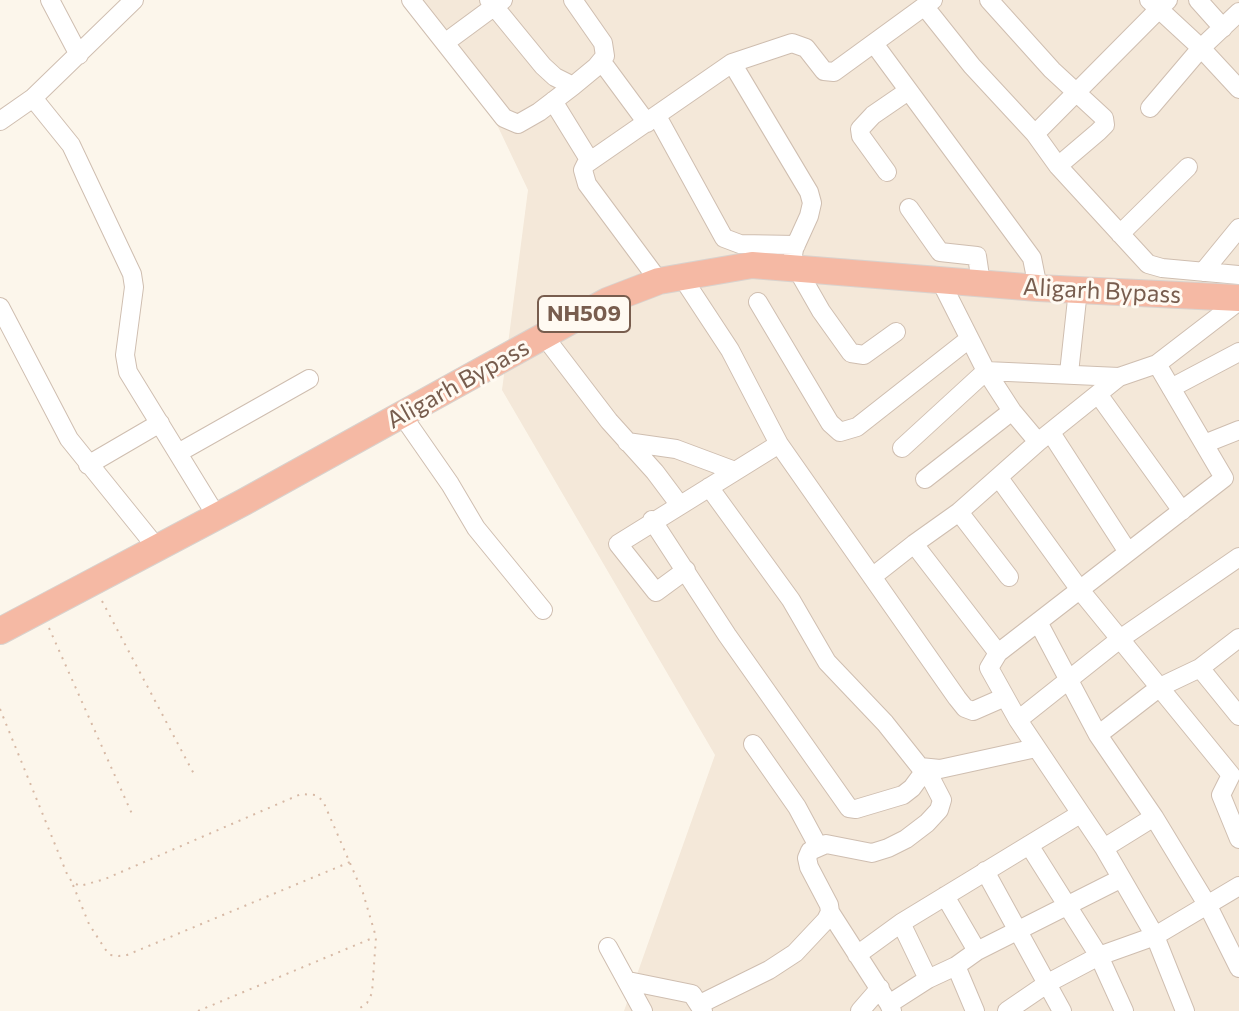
<!DOCTYPE html>
<style>
body{margin:0}
canvas{display:block;background:#fcf6eb}
</style>
<canvas width="1239" height="1011"></canvas>
<script>
const context = document.querySelector('canvas').getContext('2d');
context.lineJoin = 'round';
function fillPath(path, color) { context.fillStyle = color; context.fill(path, 'evenodd'); }
const toPath = rows => new Path2D(rows.map(r => 'M' + r).join(''));
function strokePath(path, color, width, dash) { context.strokeStyle = color; context.lineWidth = width; context.lineCap = dash ? 'butt' : 'round'; context.setLineDash(dash || []); context.stroke(path); }
function write(font, color, halo, rows, align = 'center') {
  context.font = font + ' Commissioner,sans-serif'; context.lineWidth = 6; context.setLineDash([]); context.textBaseline = 'middle'; context.strokeStyle = halo; context.fillStyle = color; for (const [text, x, y, turn = 0] of rows) {
    context.save(); context.translate(x, y); context.rotate((+turn || 0) * Math.PI / 180); context.textAlign = isNaN(turn) ? turn : align; if (halo) context.strokeText(text, 0, 0); context.fillText(text, 0, 0); context.restore();
  }
}
const residential = toPath([
 [406,0,1239,0,1239,1011,624,1011,715,755,502,390,528,190,481,91]
]);
const path = toPath([
 [102,601,195,776],
 [49,628,132,814],
 [0,709,67,874,72,882,80,886,105,879,301,794,316,795,323,801,363,893,376,937,372,993,367,1003,356,1011],
 [73,885,89,924,105,949,110,955,119,956,127,955,350,862],
 [198,1011,375,937]
]);
const minor = toPath([
 [50,0,79,55],
 [411,0,504,118,518,124,539,112,573,86,596,67,605,56,603,43,573,0],
 [489,0,543,66,555,77,573,86],
 [989,0,1052,70,1104,118,1105,125,1098,132,1058,166],
 [1149,0,1201,48,1239,89],
 [1198,0,1223,28],
 [925,7,972,66,1035,134,1058,166,1148,264,1162,268,1239,275],
 [446,42,503,0],
 [875,45,1032,258,1038,288],
 [602,62,647,123],
 [732,63,809,192,812,203,809,216,794,249,791,269],
 [33,98,71,145,132,274,134,287,125,355,128,372,217,517],
 [553,101,590,161],
 [1150,108,1201,48,1239,12],
 [657,116,724,238,740,244,796,245],
 [0,121,33,98,134,0],
 [1035,134,1168,0],
 [887,172,861,136,860,129,873,115,908,91],
 [909,208,940,252,977,256,981,283],
 [1120,234,1188,167],
 [797,269,821,311,851,353,864,355,896,332],
 [1203,272,1239,228],
 [682,277,730,350,779,444,957,698,965,708,973,711,1005,697],
 [939,278,986,371,1012,411,1038,442],
 [659,281,587,184,583,170,586,164,732,63,792,43,806,48,824,71,834,72,933,0],
 [758,302,830,423,840,432,857,427,969,339],
 [0,307,69,439,157,548],
 [544,336,609,421,655,472,679,504],
 [1157,364,1224,478,998,653,989,668,1018,720,1104,848,1155,936,1185,1011],
 [1069,373,1078,290],
 [1171,388,1239,352],
 [1098,394,1182,511],
 [402,415,450,484,476,528,543,610],
 [1051,433,1128,552],
 [627,442,676,449,735,471],
 [1204,444,1239,430],
 [902,448,986,371,1119,377],
 [178,453,309,379],
 [88,465,160,423],
 [999,478,1080,590,1231,775,1221,795,1239,839],
 [925,479,1012,411],
 [709,487,791,600,827,662,885,723,920,767,940,769,1036,748],
 [959,512,1009,577],
 [652,520,727,635,849,808,856,809,903,795,912,788,926,769,942,800,939,810,927,823,906,839,888,848,872,853,826,844,810,851,807,858,809,867,829,905,830,912,826,920,795,953,769,970,700,1004],
 [686,570,656,592,618,544,779,444],
 [872,577,914,544],
 [1038,622,1098,735],
 [1239,638,1200,668,1239,716],
 [998,653,914,544,959,512,1038,442,1119,377,1157,364,1239,301],
 [1200,668,1160,687,1098,735,1154,817,1208,906,1239,968],
 [1018,720,1120,639,1239,557],
 [753,744,797,807,818,846],
 [1029,845,1099,956,1124,1011],
 [1104,848,1154,817],
 [985,871,1062,1011],
 [945,896,977,951],
 [830,912,889,1004],
 [901,923,928,979],
 [608,947,643,1011],
 [857,955,901,923,1080,814],
 [956,966,975,1011],
 [628,981,692,994,703,1011],
 [860,1011,880,988],
 [892,1011,889,1004,928,979,956,966,977,951,1120,879],
 [1007,1011,1048,983,1099,956,1155,936,1239,886]
]);
const highway = toPath([
 [0,631,244,502,607,301,659,281,752,265,1038,288,1239,298]
]);
const shields = [
 [584,314,92]
];
const shieldNames = [
 ["NH509",584,314]
];
const streetNames = [
 ["Aligarh Bypass",1102,291,3],
 ["Aligarh Bypass",458,384,-29]
];
fillPath(residential, '#f4e8d9');
strokePath(minor, '#cfbeb0', 20);
strokePath(highway, '#d9d2cd', 28);
strokePath(path, '#d7b9a5', 2, [2, 6]);
strokePath(minor, '#fff', 18);
strokePath(highway, '#f5b9a4', 26);
for (const [x, y, w] of shields) { const box = new Path2D(); box.roundRect(x - w / 2, y - 18, w, 36, 6); context.fillStyle = '#fffaf2'; context.fill(box); strokePath(box, '#785d4e', 2); }
write('bold 22px', '#785d4e', null, shieldNames);
write('24px', '#785d4e', '#fffaf2', streetNames);
</script>
